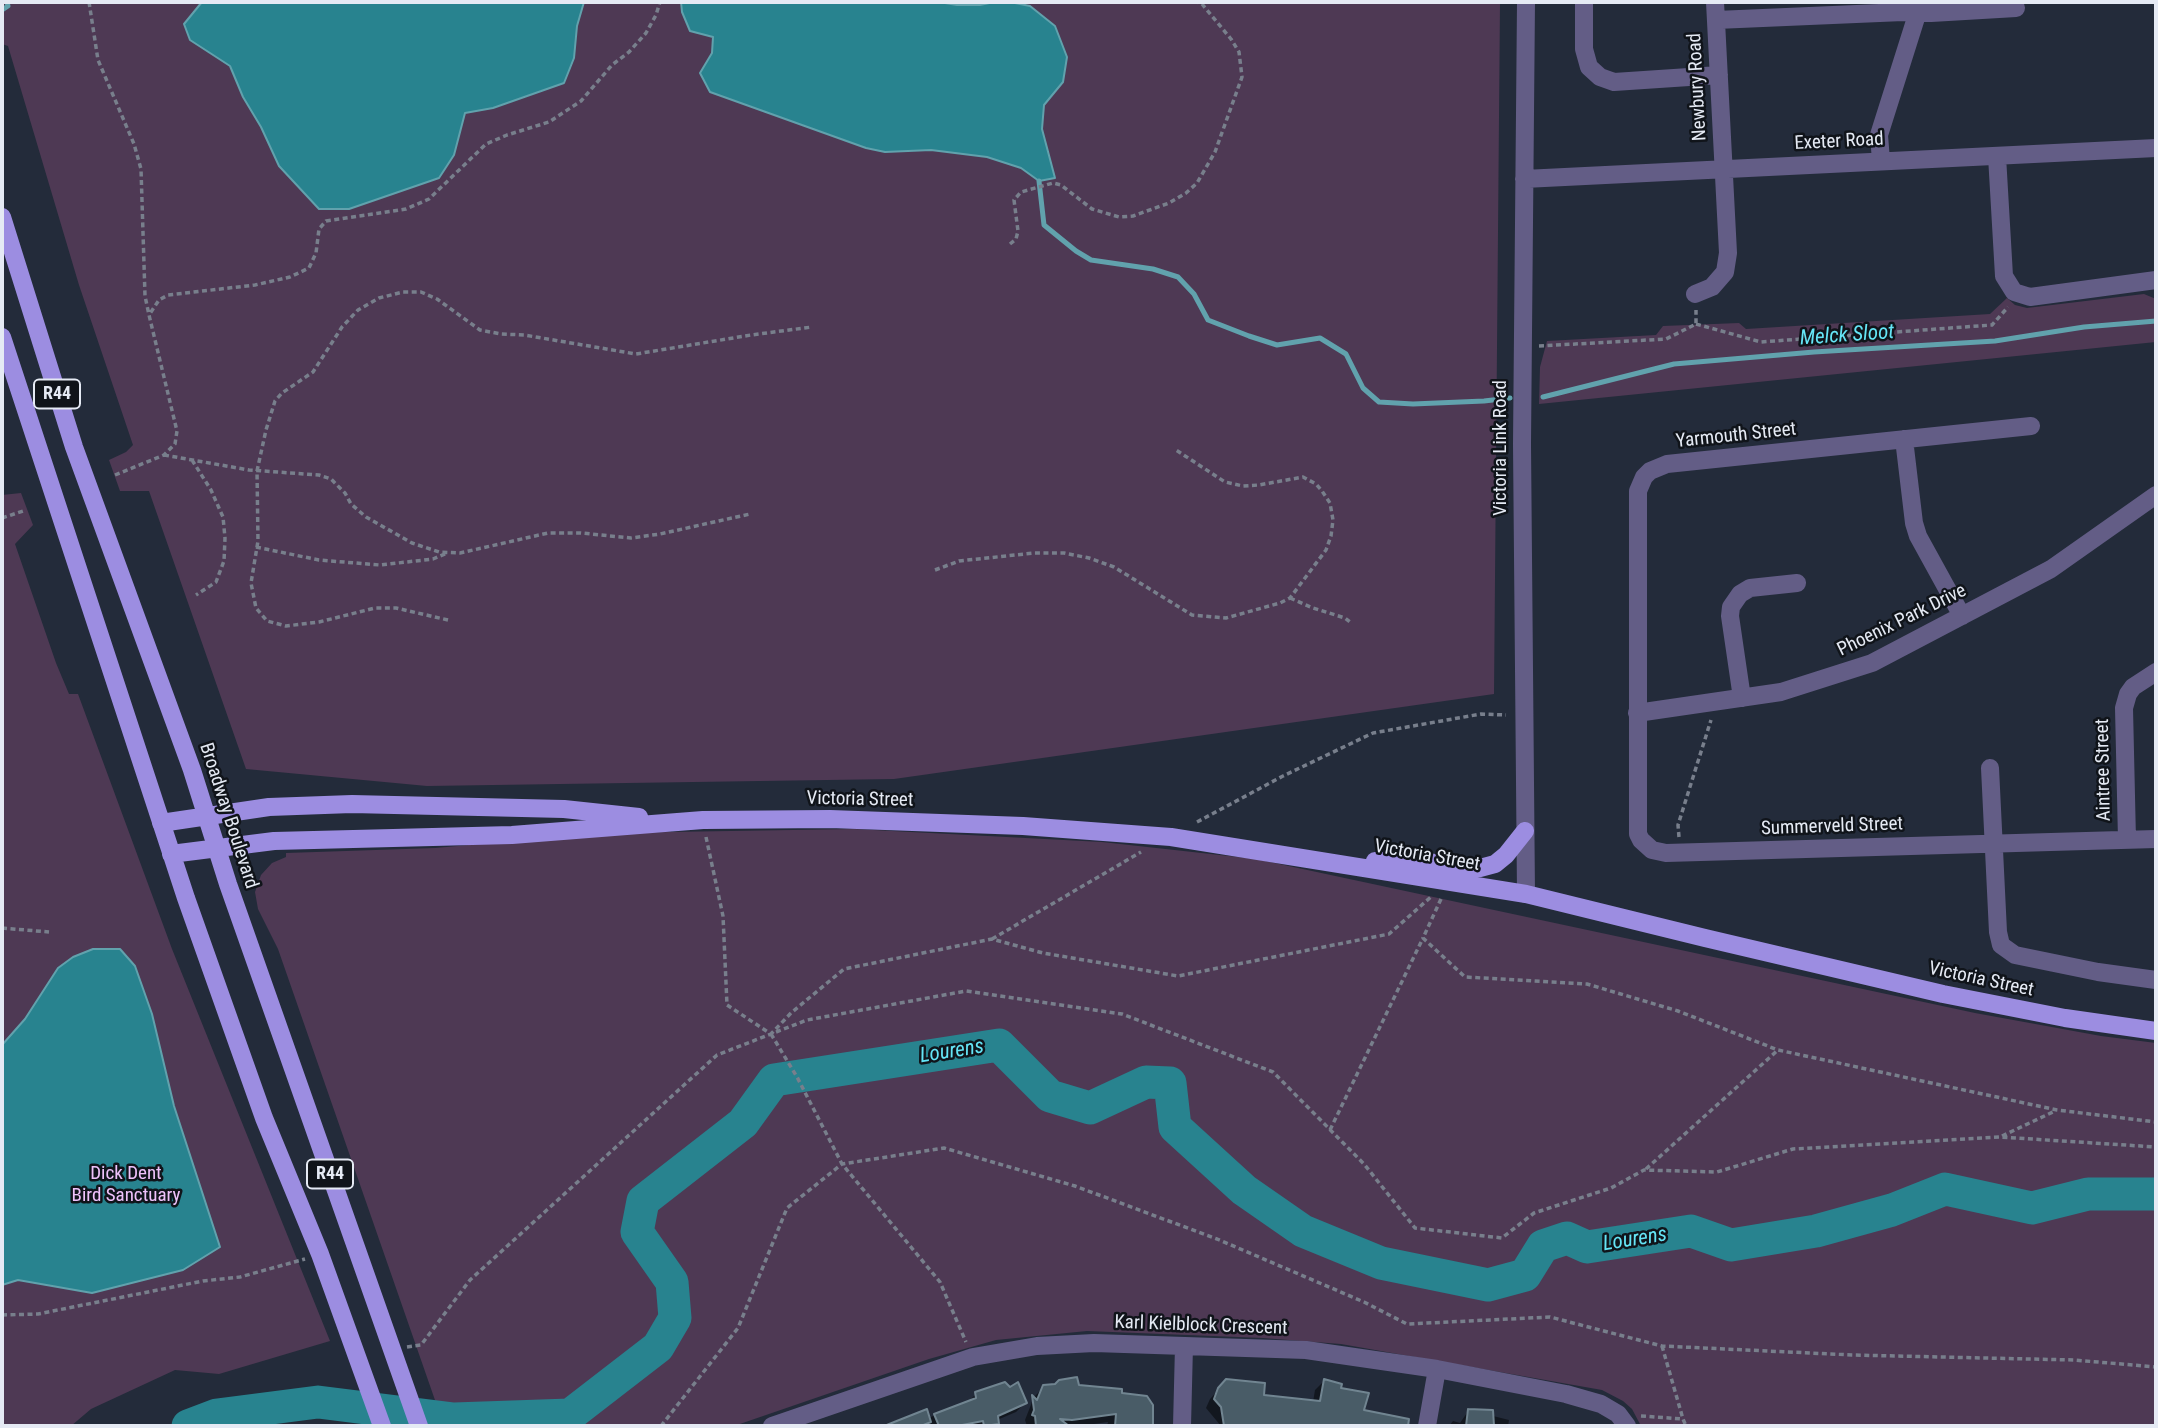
<!DOCTYPE html>
<style>
body{margin:0}
#map{position:relative;width:2158px;height:1428px;overflow:hidden;background:#232b3a;font-family:"Roboto Condensed",sans-serif}
canvas{display:block}
.frame{position:absolute;inset:0;border:4px solid #e5eaf4;pointer-events:none}
</style>
<div id="map">
<canvas width="2158" height="1428"></canvas>
<div class="frame"></div>
</div>
<script>
const context = document.querySelector('canvas').getContext('2d');
context.lineJoin = 'round';
function fillPath(path, color) { context.fillStyle = color; context.fill(path, 'evenodd'); }
const toPath = rows => new Path2D(rows.map(r => 'M' + r).join(''));
function strokePath(path, color, width, dash) { context.strokeStyle = color; context.lineWidth = width; context.lineCap = dash ? 'butt' : 'round'; context.setLineDash(dash || []); context.stroke(path); }
function write(font, color, halo, rows, align = 'center') {
  context.font = font + ' "Roboto Condensed",sans-serif'; context.lineWidth = 5; context.setLineDash([]); context.textBaseline = 'middle'; context.strokeStyle = halo; context.fillStyle = color; for (const [text, x, y, turn = 0] of rows) {
    context.save(); context.translate(x, y); context.rotate((+turn || 0) * Math.PI / 180); context.textAlign = isNaN(turn) ? turn : align; if (halo) context.strokeText(text, 0, 0); context.fillText(text, 0, 0); context.restore();
  }
}
const green = toPath([
 [2,2,1500,2,1494,694,894,779,427,786,246,769,149,491,120,491,109,460,126,452,133,445,79,285,8,46,2,44],
 [2144,294,2156,299,2156,342,1539,404,1540,367,1547,341,1656,335,1663,326,1739,323,1746,329,1990,314,2007,298,2015,305,2027,308],
 [21,493,33,525,15,544,56,663,69,694,78,694,172,949,330,1341,219,1374,175,1370,91,1409,71,1426,2,1426,2,495],
 [854,829,1102,842,1256,859,1975,1013,2101,1036,2156,1043,2156,1426,1641,1426,1632,1409,1623,1401,1602,1390,1341,1344,1263,1338,1087,1331,996,1340,929,1359,734,1426,444,1426,278,949,258,909,255,892,261,875,272,863,286,857,286,853,435,848,606,833]
]);
const water = toPath([
 [202,2,584,2,577,26,574,58,564,83,493,108,465,113,454,155,439,178,349,209,319,209,279,166,261,127,243,97,230,66,190,40,184,24,202,2],
 [681,2,939,2,957,5,980,5,994,2,1010,2,1030,6,1055,26,1067,57,1063,82,1044,105,1042,129,1055,178,1039,181,1021,168,987,157,931,150,885,152,866,148,710,92,700,73,712,53,713,37,690,31,682,12,681,2],
 [93,949,120,949,135,966,152,1014,174,1106,220,1247,183,1270,92,1293,18,1280,2,1285,2,1045,25,1019,58,968,73,957,93,949]
]);
const shadow = toPath([
 [1227,1381,1262,1396,1313,1402,1315,1390,1324,1381,1339,1390,1362,1411,1397,1418,1395,1426,1221,1426,1206,1408,1210,1399],
 [1077,1386,1120,1395,1151,1405,1151,1426,1107,1426,1108,1422,1080,1426,1027,1426,1025,1420,1034,1397,1044,1387],
 [976,1394,1025,1403,1016,1412,997,1420,995,1426,879,1426,926,1411,928,1418,967,1403],
 [1469,1410,1509,1420,1508,1426,1449,1426,1453,1421,1460,1423]
]);
const stream = toPath([
 [2,10,8,6,7,2],
 [1039,181,1044,225,1076,251,1091,260,1153,269,1178,277,1194,294,1208,320,1249,336,1277,345,1320,338,1346,354,1363,388,1379,402,1413,404,1484,401,1510,398],
 [1543,397,1674,364,1814,352,1995,341,2084,327,2156,321]
]);
const river = toPath([
 [188,1426,217,1415,318,1402,454,1419,570,1415,658,1347,675,1318,672,1282,637,1232,643,1201,743,1123,774,1080,999,1045,1050,1096,1090,1108,1146,1082,1170,1083,1175,1127,1244,1190,1303,1231,1381,1263,1488,1285,1525,1275,1543,1246,1567,1238,1587,1247,1691,1231,1731,1245,1816,1231,1892,1210,1945,1189,2032,1208,2088,1194,2156,1194]
]);
const building = toPath([
 [1077,1377,1079,1385,1122,1389,1122,1393,1147,1396,1153,1405,1153,1426,1115,1426,1116,1414,1072,1420,1060,1419,1069,1426,1036,1426,1035,1416,1032,1415,1034,1410,1032,1395,1037,1400,1043,1385,1055,1384,1059,1380,1077,1377],
 [1226,1379,1265,1383,1264,1395,1320,1401,1324,1379,1342,1384,1341,1388,1369,1393,1364,1410,1409,1419,1408,1426,1224,1426,1221,1407,1214,1399,1218,1388,1226,1379],
 [1005,1382,1010,1387,1018,1382,1027,1403,998,1416,999,1424,984,1426,983,1421,957,1426,939,1426,934,1414,976,1398,975,1392,1005,1382],
 [927,1409,931,1422,921,1426,884,1426,927,1409],
 [1468,1409,1493,1410,1494,1426,1466,1426,1468,1409]
]);
const path = toPath([
 [89,2,98,60,134,144,141,169,145,296,149,315],
 [1010,244,1016,239,1018,231,1014,200,1021,192,1053,183,1061,185,1092,209,1119,217,1133,216,1169,203,1186,193,1197,183,1215,152,1242,77,1239,52,1231,39,1202,4,1197,2],
 [1696,324,1761,342,1992,325,2008,307],
 [1539,346,1666,339,1696,324,1696,310],
 [164,455,249,470,319,475,331,479,345,493,351,504,366,517,412,543,439,552,460,553,548,533,581,533,631,538,660,534,750,514],
 [192,460,211,490,223,517,225,538,224,561,216,582,196,595],
 [115,475,164,455,175,444,177,431,149,315,159,300,168,295,255,285,290,277,309,268,316,253,319,229,326,221,406,209,429,199,486,144,507,135,549,122,581,101,612,65,629,52,646,33,656,15,660,2],
 [2,518,26,510],
 [256,547,319,560,380,565,433,559,447,553],
 [935,570,959,561,1034,553,1064,553,1089,558,1114,567,1192,615,1226,618,1280,603,1290,598,1326,550,1331,536,1333,520,1330,503,1322,491,1316,484,1303,477,1259,485,1243,486,1225,482,1176,450],
 [1290,598,1313,608,1345,618,1350,622],
 [448,620,396,608,375,608,319,622,286,626,267,621,256,608,251,583,258,541,257,471,266,430,275,401,282,393,313,372,342,327,358,310,379,298,403,292,421,292,437,299,480,330,501,334,524,335,636,354,751,335,812,327],
 [1197,822,1283,776,1373,733,1481,714,1506,715],
 [706,837,723,916,727,1005,771,1034,791,1013,844,969,992,939,1043,953,1178,976,1389,934,1432,896],
 [1679,837,1678,825,1711,720],
 [1441,899,1423,938,1465,977,1587,984,1678,1011,1778,1050,2057,1110,2156,1122],
 [2,928,49,932],
 [992,939,1141,852],
 [771,1034,797,1077,842,1164,940,1282,966,1342],
 [1330,1130,1423,938],
 [2002,1136,2055,1111],
 [1646,1169,1778,1050],
 [2,1315,38,1314,203,1281,240,1277,305,1259],
 [1662,1346,1683,1419],
 [407,1347,421,1345,470,1280,717,1055,807,1020,966,991,1122,1014,1273,1072,1364,1164,1415,1228,1502,1238,1534,1213,1611,1188,1644,1170,1717,1172,1793,1149,2000,1137,2156,1147],
 [1641,1416,1683,1419,1686,1426],
 [661,1426,738,1328,787,1208,842,1164,944,1148,1075,1186,1217,1239,1364,1302,1407,1324,1550,1317,1662,1346,1852,1355,2074,1360,2156,1367]
]);
const minor = toPath([
 [1584,2,1584,49,1589,67,1600,77,1614,82,1719,75],
 [1716,20,1903,12,1931,13,2016,8],
 [1997,156,2004,276,2014,292,2030,297,2156,280],
 [1881,161,1879,135,1921,2],
 [1524,179,2156,148],
 [1695,294,1712,287,1725,272,1728,253,1715,2],
 [2031,426,1667,464,1650,471,1644,477,1638,491,1638,834,1641,840,1652,850,1666,853,2156,839],
 [1904,439,1914,523,1918,536,1962,616],
 [1742,698,1730,616,1731,607,1740,594,1750,588,1797,583],
 [1637,713,1781,692,1872,663,2051,569,2156,495],
 [1990,768,1998,932,2001,945,2015,955,2098,972,2156,980],
 [2127,840,2124,708,2128,694,2133,687,2156,672],
 [1526,894,1522,444,1526,2],
 [772,1426,973,1357,1037,1346,1094,1343,1306,1350,1437,1369,1566,1394,1601,1404,1618,1414,1627,1426],
 [1182,1426,1184,1346],
 [1427,1426,1437,1369]
]);
const major = toPath([
 [2,217,74,447,192,770,228,884,419,1426],
 [2,337,186,898,264,1118,320,1254,382,1426],
 [161,823,269,807,352,804,564,809,639,817],
 [171,854,274,841,512,835,703,820,830,819,1023,826,1171,837,1526,894,1705,938,1943,994,2065,1018,2156,1031],
 [1375,861,1418,860,1464,868,1480,868,1495,864,1506,855,1525,831]
]);
const shields = [
 [57,394,46],
 [330,1174,46]
];
const shieldNames = [
 ["R44",57,394],
 ["R44",330,1174]
];
const streetNames = [
 ["Newbury Road",1698,87,-93],
 ["Exeter Road",1839,142,-3],
 ["Yarmouth Street",1736,436,-6],
 ["Victoria Link Road",1501,448,-90],
 ["Phoenix Park Drive",1902,621,-26],
 ["Aintree Street",2104,770,-91],
 ["Victoria Street",860,800,1],
 ["Broadway Boulevard",228,816,72],
 ["Summerveld Street",1832,827,-2],
 ["Victoria Street",1427,856,10],
 ["Victoria Street",1981,980,12],
 ["Karl Kielblock Crescent",1201,1326,2]
];
const parkNames = [
 ["Dick Dent",126,1174],
 ["Bird Sanctuary",126,1196]
];
const waterNames = [
 ["Melck Sloot",1847,336,-4],
 ["Lourens",952,1052,-9],
 ["Lourens",1635,1240,-9]
];
fillPath(green, '#4e3954');
fillPath(water, '#28838f');
strokePath(water, '#61a2ad', 2);
fillPath(shadow, '#0007');
strokePath(stream, '#61a2ad', 5);
strokePath(river, '#28838f', 33);
fillPath(building, '#495c67');
strokePath(building, '#718591', 2);
strokePath(path, '#787f8c', 3.5, [5, 3.5]);
strokePath(minor, '#635d86', 18);
strokePath(major, '#9c8de1', 18);
for (const [x, y, w] of shields) { const box = new Path2D(); box.roundRect(x - w / 2, y - 14.5, w, 29, 5); context.fillStyle = '#10141a'; context.fill(box); strokePath(box, '#e5eaf4', 2); }
write('bold 18px', '#e5eaf4', null, shieldNames);
write('19px', '#e5eaf4', '#10141a', streetNames);
write('19px', '#efc2fb', '#10141a', parkNames);
write('italic 21px', '#65e5f6', '#10141a', waterNames);
</script>
